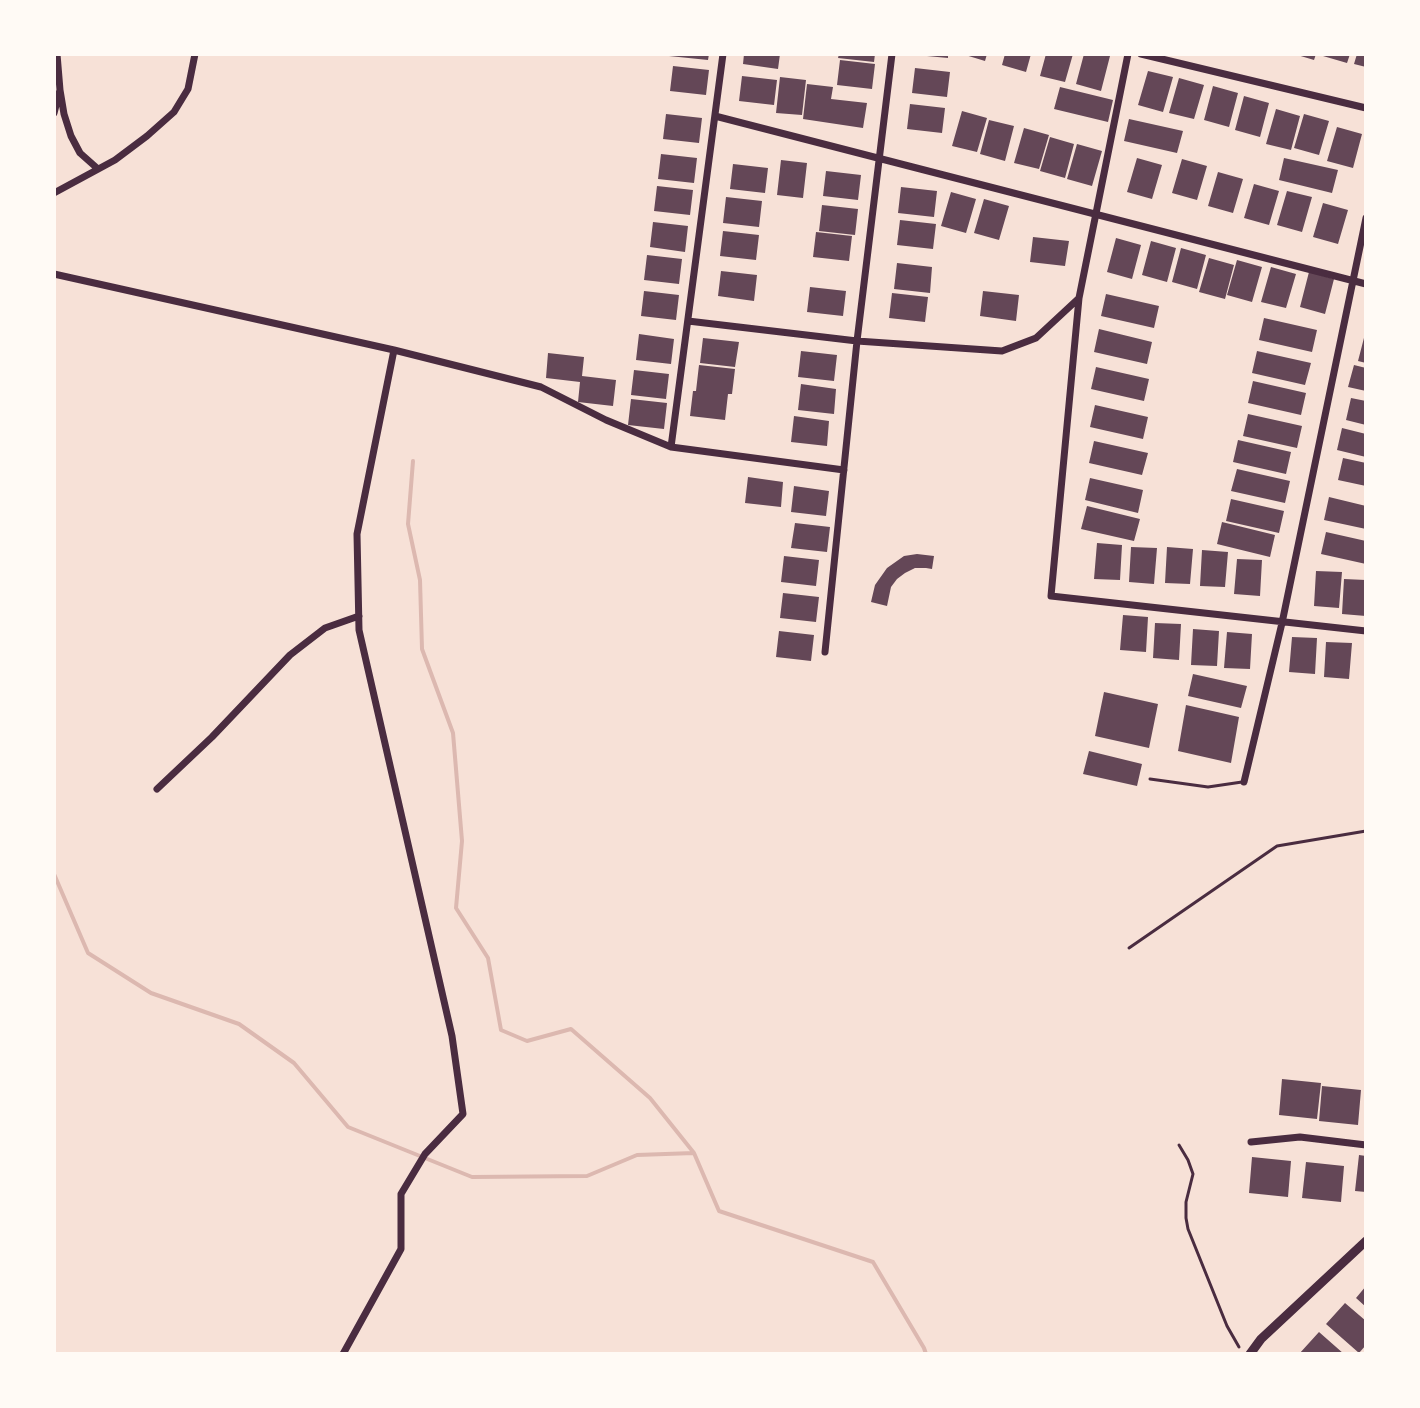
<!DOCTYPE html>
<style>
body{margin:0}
#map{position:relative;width:1420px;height:1408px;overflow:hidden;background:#f7e1d7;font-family:Georgia,serif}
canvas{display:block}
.frame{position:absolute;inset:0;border:56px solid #fffaf5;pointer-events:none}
</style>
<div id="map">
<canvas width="1420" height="1408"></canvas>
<div class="frame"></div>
</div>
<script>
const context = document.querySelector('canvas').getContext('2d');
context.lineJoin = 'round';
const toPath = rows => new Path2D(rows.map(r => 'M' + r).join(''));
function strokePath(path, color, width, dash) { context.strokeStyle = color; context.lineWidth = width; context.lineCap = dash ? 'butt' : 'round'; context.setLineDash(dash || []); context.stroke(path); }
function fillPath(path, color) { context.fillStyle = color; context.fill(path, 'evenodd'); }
const stream = toPath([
 [413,461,408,524,420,580,422,649,453,733,462,841,456,908,488,958,501,1030,527,1041,571,1029,650,1098,694,1153,719,1211,873,1262,924,1348,926,1354],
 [54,874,88,953,151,993,239,1024,294,1063,348,1127,472,1177,587,1176,637,1155,694,1153]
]);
const building = toPath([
 [669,54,709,54,708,60,669,56],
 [744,54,780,54,778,69,743,64],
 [839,54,875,54,874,62,838,58],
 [927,54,948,54,948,58,927,56],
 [962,54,987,54,985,61],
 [1005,54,1031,54,1026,72,1002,65],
 [1046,54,1073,54,1065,82,1040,76],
 [1084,54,1101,54,1110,56,1101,91,1076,84],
 [1294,54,1316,54,1314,60],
 [1323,54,1350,54,1347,63,1323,56],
 [1357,54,1366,54,1366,67,1354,64],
 [840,60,875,64,872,89,837,85],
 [673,66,709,70,706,95,670,91],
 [915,68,950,72,947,97,912,93],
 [1148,71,1173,77,1163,112,1138,105],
 [742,76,777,80,774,105,739,101],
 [780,77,806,80,802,115,776,113],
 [1179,78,1204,85,1194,119,1169,113],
 [807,84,833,87,831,99,867,103,863,128,803,119],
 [1213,86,1238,93,1229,127,1204,120],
 [1060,87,1113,100,1108,122,1054,109],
 [1244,96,1269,103,1260,137,1235,130],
 [910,104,945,108,942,133,907,129],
 [1276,109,1300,116,1291,150,1266,144],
 [962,111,987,118,977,152,952,146],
 [666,114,702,118,699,143,663,139],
 [1304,114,1329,121,1319,155,1294,148],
 [1129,119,1183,131,1177,153,1124,141],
 [989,120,1014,126,1005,161,980,154],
 [1337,127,1362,134,1353,168,1327,161],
 [1024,128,1049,135,1039,169,1014,163],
 [1050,137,1074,144,1065,178,1040,171],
 [1077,144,1102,151,1092,186,1067,179],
 [661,154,697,158,694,183,658,179],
 [1137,158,1162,165,1152,199,1127,192],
 [1284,158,1338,170,1332,193,1279,180],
 [1182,159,1207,166,1197,200,1172,193],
 [781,160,807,163,803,198,777,195],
 [733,164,768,168,765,193,730,189],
 [826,171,861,175,858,200,823,196],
 [1218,172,1243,179,1233,213,1208,206],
 [1254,184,1279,191,1269,225,1244,218],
 [657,186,693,190,690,215,654,211],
 [901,187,937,191,934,217,898,213],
 [1287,191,1312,197,1302,232,1277,225],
 [951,192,976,199,966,233,941,226],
 [726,197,762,201,759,227,723,223],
 [984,199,1009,206,999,240,974,233],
 [1323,203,1348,210,1338,244,1313,237],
 [822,205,858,209,855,235,819,231],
 [900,220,936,224,933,249,897,245],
 [653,222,688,226,685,252,650,247],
 [723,231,759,235,756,260,720,256],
 [816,232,852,236,849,261,813,257],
 [1033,237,1069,241,1065,266,1030,262],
 [1116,238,1141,245,1132,279,1107,272],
 [1151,241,1176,248,1167,282,1142,275],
 [1181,248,1206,255,1197,289,1172,282],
 [647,255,682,259,679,284,644,280],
 [1209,258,1234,265,1225,299,1199,292],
 [1237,260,1262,267,1252,302,1227,295],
 [897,263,932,267,930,293,894,289],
 [1271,267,1296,274,1286,308,1261,302],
 [721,271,757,275,754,301,718,296],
 [1309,272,1334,279,1325,314,1300,307],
 [810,287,846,291,843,316,807,312],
 [644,291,679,295,676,320,641,316],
 [983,291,1019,295,1016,321,980,316],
 [892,293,928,297,925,322,889,318],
 [1106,294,1159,306,1154,328,1101,316],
 [1264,318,1317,330,1312,352,1259,340],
 [1099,329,1152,342,1147,364,1094,352],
 [639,334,674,339,671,364,636,360],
 [1365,334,1366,334,1366,363,1358,361],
 [703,338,739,342,735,367,700,363],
 [801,351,837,355,834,381,798,377],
 [1257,351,1311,363,1305,385,1252,373],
 [548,353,584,357,582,376,616,380,613,406,578,402,580,382,546,378],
 [699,365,735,369,732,394,728,394,725,420,690,416,693,391,696,391],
 [1354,365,1366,368,1366,391,1348,387],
 [1096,367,1149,379,1144,401,1091,389],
 [634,370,669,374,666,399,631,395],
 [1253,381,1306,393,1301,415,1248,403],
 [801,384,836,389,834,414,798,410],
 [1351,398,1366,401,1366,425,1346,420],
 [631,399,667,403,664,429,628,425],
 [1095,405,1148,417,1143,439,1090,427],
 [1248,414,1302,426,1297,448,1243,436],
 [794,416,829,421,827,446,791,442],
 [1342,428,1366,434,1366,457,1337,450],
 [1238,440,1291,452,1286,474,1233,462],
 [1094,441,1148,453,1142,475,1089,463],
 [1343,458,1366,463,1366,486,1338,480],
 [1237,469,1290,481,1285,503,1231,491],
 [748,477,783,482,781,507,745,503],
 [1090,478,1143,490,1138,513,1085,500],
 [794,486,829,491,826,516,791,512],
 [1329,497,1366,506,1366,529,1324,520],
 [1231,499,1284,511,1279,533,1226,521],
 [1087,506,1140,519,1134,541,1081,529],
 [1222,522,1275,535,1270,557,1217,544],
 [795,523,830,527,827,552,791,548],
 [1326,532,1366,541,1366,564,1321,554],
 [1097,543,1122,545,1120,580,1094,579],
 [1131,547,1157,548,1154,584,1129,582],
 [1167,547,1193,549,1190,584,1165,583],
 [1202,550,1228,552,1225,587,1200,586],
 [917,554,934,556,932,569,926,568,915,568,905,573,897,579,891,587,887,606,871,602,875,585,887,568,904,556],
 [784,556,819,560,816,586,781,582],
 [1237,559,1262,560,1260,596,1234,594],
 [1316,571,1342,572,1339,608,1314,606],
 [1344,579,1366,580,1366,616,1342,614],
 [783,593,819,597,816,622,780,618],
 [1123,615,1148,617,1146,652,1120,650],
 [1155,623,1181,624,1179,660,1153,658],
 [1193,629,1219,631,1217,666,1191,665],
 [779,631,814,635,811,661,776,657],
 [1227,632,1252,634,1250,669,1224,668],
 [1292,637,1317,638,1315,674,1289,672],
 [1326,642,1352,643,1349,679,1324,677],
 [1193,674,1247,686,1241,708,1188,696],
 [1104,692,1158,704,1149,748,1095,736],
 [1186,705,1239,717,1231,763,1178,751],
 [1089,751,1142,764,1137,786,1083,774],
 [1282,1079,1321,1083,1317,1119,1279,1115],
 [1322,1086,1361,1090,1358,1125,1319,1121],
 [1359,1155,1366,1156,1366,1192,1355,1191],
 [1252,1157,1291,1161,1288,1197,1249,1193],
 [1306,1162,1344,1166,1341,1202,1302,1198],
 [1366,1286,1366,1307,1356,1298],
 [1345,1303,1366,1321,1366,1345,1359,1353,1326,1324],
 [1319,1332,1344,1354,1299,1354]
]);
const path = toPath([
 [1179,1145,1188,1160,1193,1174,1186,1202,1186,1218,1188,1229,1227,1326,1239,1347]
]);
const service = toPath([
 [1150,779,1208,787,1242,782],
 [1129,948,1277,846,1366,831]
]);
const minor = toPath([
 [1128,54,1079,298,1051,596,1366,631],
 [1141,54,1366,108],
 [60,90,64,114,71,136,80,153,98,169],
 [54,113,60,90,57,54],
 [715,116,1366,284],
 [54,193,115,160,147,136,174,112,188,89,195,54],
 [54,274,394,350,541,387,606,420,671,447,844,470],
 [688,321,857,341,1002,351,1036,338,1078,299],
 [671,447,723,54],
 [825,652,857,341,892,54],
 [1244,782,1282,623,1366,218],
 [157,789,212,737,290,655,325,628,359,616],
 [1251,1142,1300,1137,1366,1145],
 [343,1354,401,1249,401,1194,425,1154,463,1114,452,1036,359,630,357,534,394,350]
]);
const secondary = toPath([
 [1250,1354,1261,1339,1366,1241]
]);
strokePath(stream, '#dcb8b0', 4);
fillPath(building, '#644757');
strokePath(path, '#4a2c40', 3);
strokePath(service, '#4a2c40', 3);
strokePath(minor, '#4a2c40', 7);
strokePath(secondary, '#4a2c40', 9);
</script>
